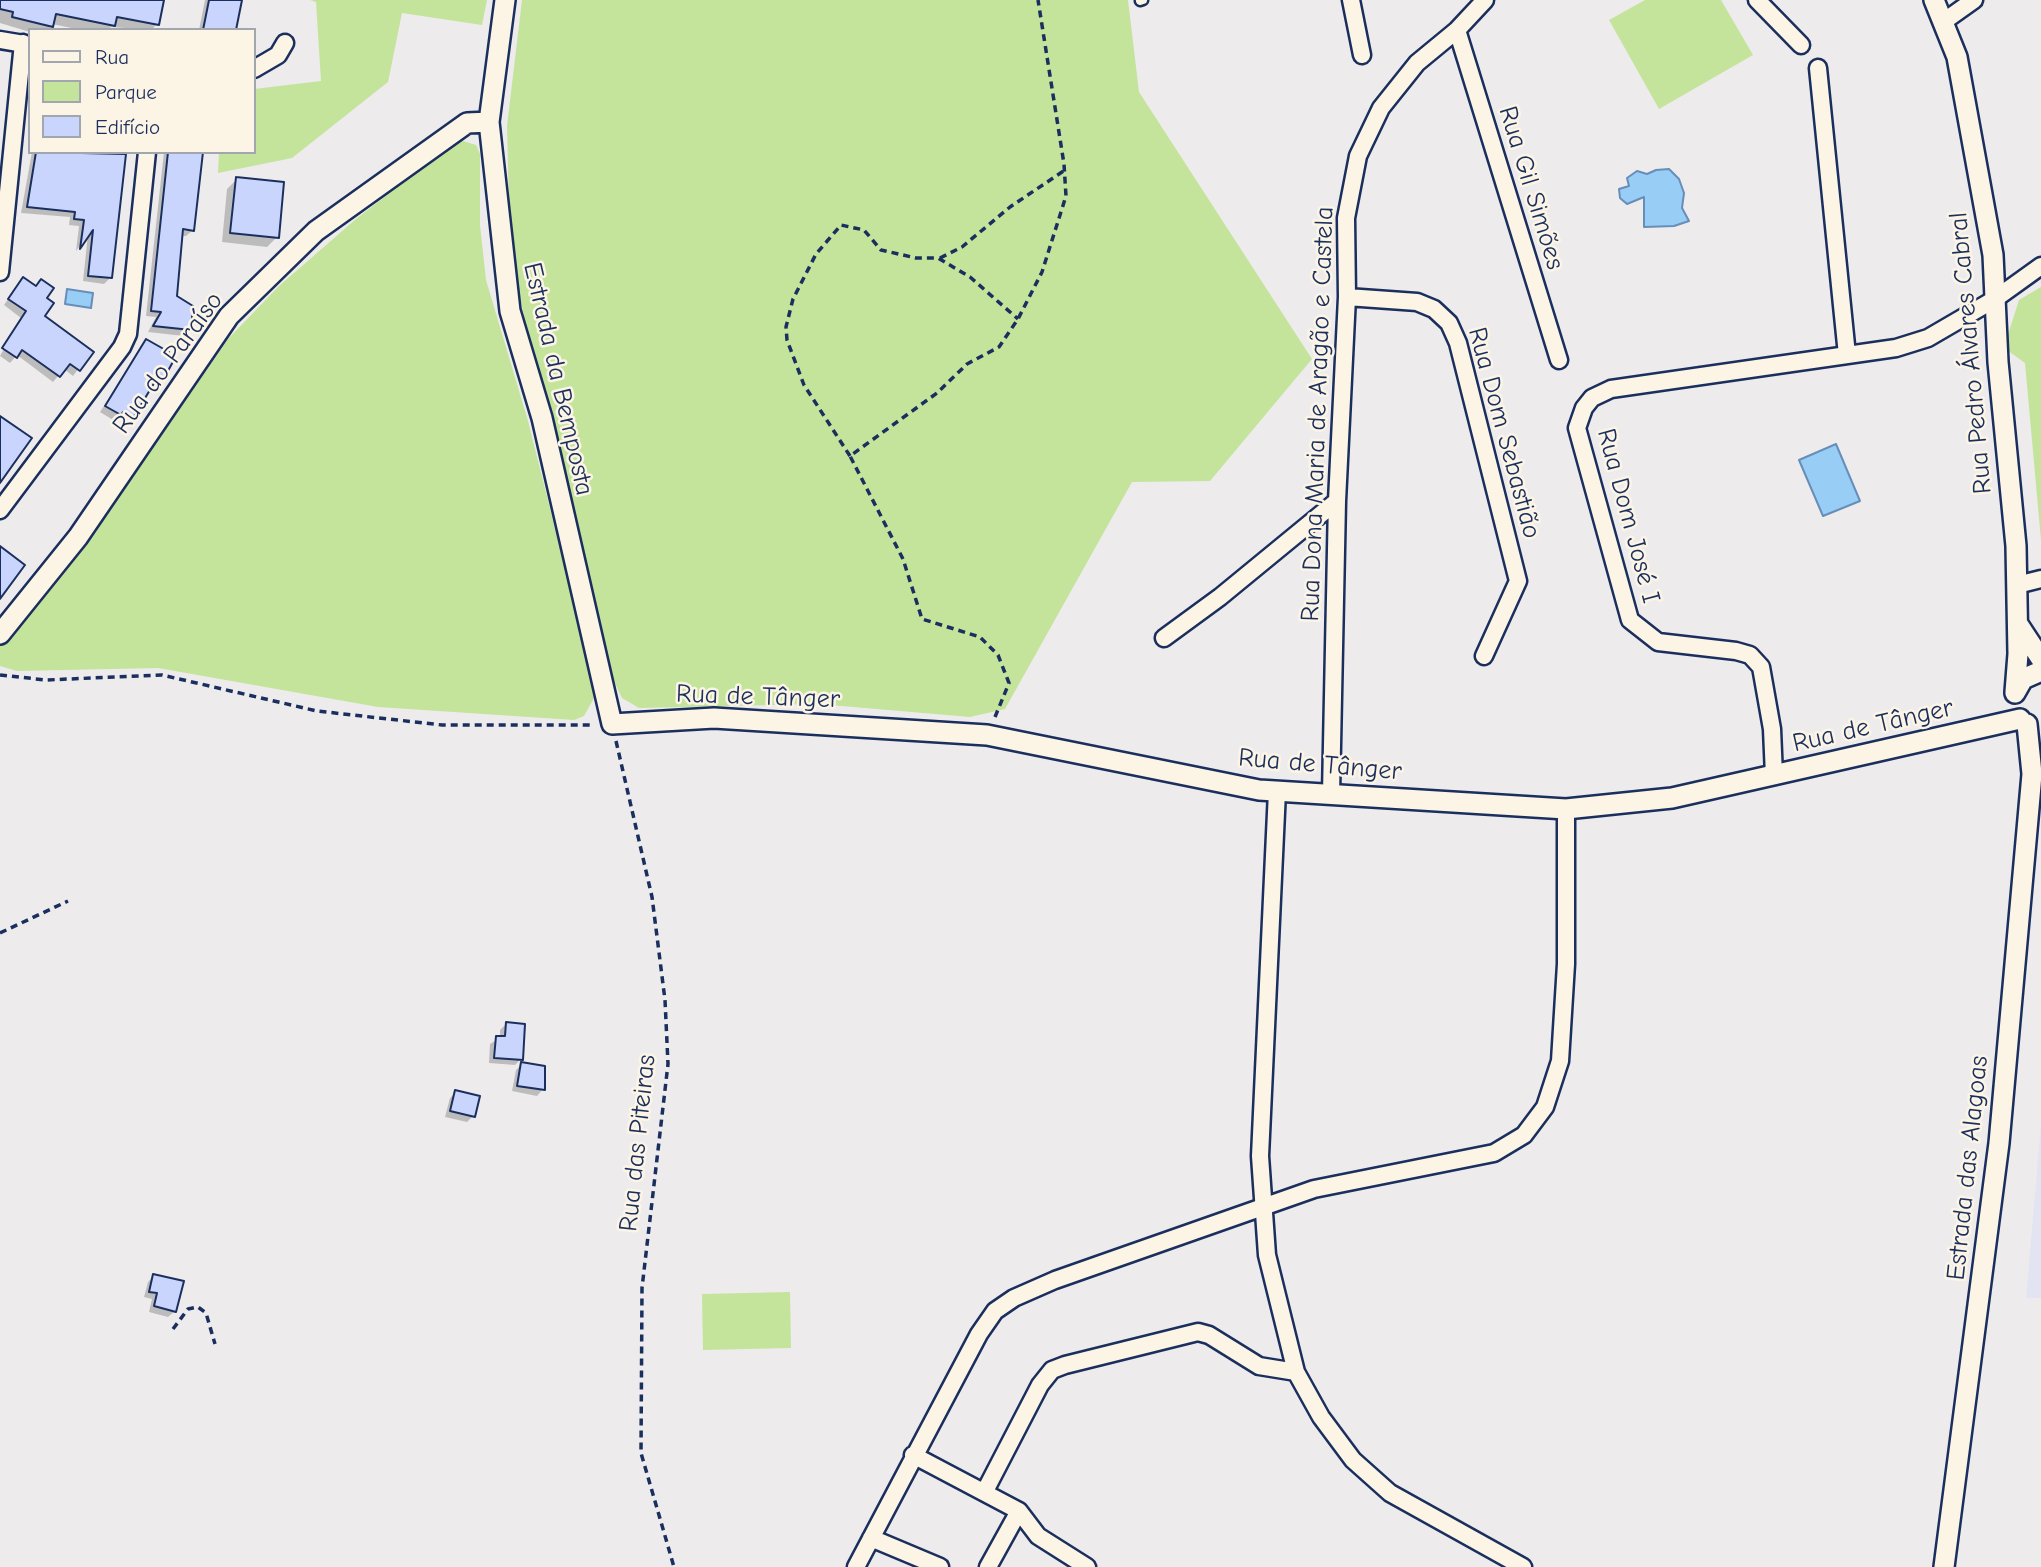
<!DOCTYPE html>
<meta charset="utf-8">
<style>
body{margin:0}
#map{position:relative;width:2041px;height:1567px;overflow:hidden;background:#edebec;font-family:"Comic Neue",sans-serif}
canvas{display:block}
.legend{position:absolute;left:28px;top:28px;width:228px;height:126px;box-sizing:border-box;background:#fcf5e5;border:2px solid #a2a6af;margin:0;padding:9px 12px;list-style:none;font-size:21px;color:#1b2f5e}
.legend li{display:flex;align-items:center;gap:14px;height:35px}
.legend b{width:35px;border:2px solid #a2a6af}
</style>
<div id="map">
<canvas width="2041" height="1567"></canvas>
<ul class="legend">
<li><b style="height:9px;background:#fcf5e5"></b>Rua</li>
<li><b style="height:19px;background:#c4e49c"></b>Parque</li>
<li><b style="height:19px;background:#c9d5fc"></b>Edifício</li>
</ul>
</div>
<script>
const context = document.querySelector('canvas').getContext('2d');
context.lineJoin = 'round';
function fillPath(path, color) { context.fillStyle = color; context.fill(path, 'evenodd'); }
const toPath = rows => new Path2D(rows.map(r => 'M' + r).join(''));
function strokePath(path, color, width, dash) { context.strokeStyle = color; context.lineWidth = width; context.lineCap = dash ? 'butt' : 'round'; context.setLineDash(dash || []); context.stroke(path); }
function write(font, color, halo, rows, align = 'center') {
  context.font = font + ' "Comic Neue",sans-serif'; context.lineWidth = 5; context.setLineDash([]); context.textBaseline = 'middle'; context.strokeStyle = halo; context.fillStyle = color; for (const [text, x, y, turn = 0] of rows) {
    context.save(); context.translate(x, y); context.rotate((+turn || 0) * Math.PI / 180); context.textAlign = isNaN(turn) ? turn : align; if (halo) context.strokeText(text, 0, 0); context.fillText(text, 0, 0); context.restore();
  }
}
const built = toPath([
 [2041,1125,2041,1298,2026,1298]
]);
const green = toPath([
 [310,0,487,0,482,25,402,13,388,82,292,158,218,173,219,152,254,152,254,89,321,81,316,2],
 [522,0,1128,0,1139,92,1312,359,1210,481,1132,482,1005,709,970,717,818,704,639,708,622,698,610,673,526,327,510,247,507,126],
 [1645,0,1721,0,1753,55,1659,109,1609,20],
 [463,141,476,145,480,154,480,225,486,280,528,421,583,639,594,698,584,716,574,720,378,707,158,668,17,671,0,666,0,642,83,549,228,339,279,286,356,219,452,145],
 [2041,287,2041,540,2025,363,2007,350,2006,341,2019,300],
 [790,1292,791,1348,703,1350,702,1294]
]);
const water = toPath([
 [1669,169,1679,179,1684,193,1682,208,1689,221,1674,226,1644,227,1644,197,1627,204,1620,198,1619,189,1629,186,1627,178,1637,171,1647,174,1656,170,1669,169],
 [67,289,93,293,91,308,65,304,67,289],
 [1836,444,1860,501,1823,516,1799,460,1836,444]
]);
const shadow = toPath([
 [0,0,162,0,157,24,151,30,111,27,108,30,81,30,52,24,48,30,30,32,0,23],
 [205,0,240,0,234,30,199,30],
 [32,152,103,152,124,156,110,278,104,284,83,281,88,234,76,251,79,226,69,225,70,217,21,213],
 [164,152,201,152,193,230,186,236,181,236,175,296,190,330,184,336,148,332,156,317,146,316],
 [237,179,277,237,267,247,222,242,227,189],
 [18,285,44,298,43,316,91,352,73,376,64,369,53,382,17,355,10,363,0,356,21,318,4,305],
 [146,342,164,357,162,377,156,383,153,381,125,423,117,417,113,420,100,412],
 [506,1024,521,1059,515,1065,489,1063,490,1044,500,1038,500,1030],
 [522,1064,543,1089,537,1096,512,1091,516,1070],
 [456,1092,473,1116,467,1122,445,1117,450,1098],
 [154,1276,175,1311,168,1317,149,1312,152,1299,144,1297,148,1282]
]);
const building = toPath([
 [0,0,164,0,159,25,117,17,115,26,56,14,53,27,12,17,13,12,0,9,0,0],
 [209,0,242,0,236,30,203,30,209,0],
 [36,152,126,154,112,278,88,276,93,230,80,249,84,220,74,219,75,212,27,207,36,152],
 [168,152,203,152,194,231,183,229,177,296,193,306,191,330,153,326,161,312,151,311,168,152],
 [236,177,284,182,279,238,230,233,236,177],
 [23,277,36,286,41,279,54,288,47,298,54,303,45,316,94,352,80,371,70,364,60,377,22,350,17,358,2,348,26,311,8,299,23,277],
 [146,339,169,352,166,356,174,360,164,378,159,375,133,418,123,412,121,415,105,406,146,339],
 [0,416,32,438,0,483,0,416],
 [0,546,25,565,0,599,0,546],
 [506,1022,525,1024,523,1060,494,1058,496,1036,505,1036,506,1022],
 [521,1062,545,1066,545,1090,517,1086,521,1062],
 [455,1090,480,1096,475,1117,450,1111,455,1090],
 [153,1274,184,1281,176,1312,154,1306,157,1293,149,1292,153,1274]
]);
const path = toPath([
 [940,258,962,247,1010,207,1065,170],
 [850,456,804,385,787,340,786,327,793,299,816,254,841,225,864,230,881,250,916,258,938,258,970,277,1018,319],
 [0,675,46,680,162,675,317,711,442,725,593,725],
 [995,717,1009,683,998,655,980,637,922,619,903,559,850,456,937,393,967,364,999,347,1018,319,1042,272,1066,196,1064,164,1038,0],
 [616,741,652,897,665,1000,668,1064,642,1288,641,1453,674,1567],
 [0,933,68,901],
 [173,1329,188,1309,198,1307,206,1313,215,1344]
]);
const service = toPath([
 [1140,1,1143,0]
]);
const minor = toPath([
 [1351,0,1362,55],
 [1757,0,1801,45],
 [1943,22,1974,0],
 [1457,30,1559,360],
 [0,40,30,45],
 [1818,68,1847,355],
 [254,69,278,55,285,43],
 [0,272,23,43],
 [1347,297,1417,302,1434,309,1449,323,1458,343,1518,581,1484,656],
 [0,510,122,347,128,334,147,152],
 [2017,585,2041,579],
 [1164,638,1220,597,1337,501],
 [1774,776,1772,729,1761,667,1750,655,1736,651,1658,642,1630,620,1577,428,1584,408,1592,398,1611,389,1896,348,1928,338,1995,299,2041,266],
 [1277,791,1260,1156,1267,1255,1296,1372,1321,1417,1353,1460,1390,1493,1523,1567],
 [1331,794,1337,501,1347,297,1346,218,1358,156,1381,108,1417,63,1457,30,1485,0],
 [913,1455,1019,1511,1038,1536,1087,1567],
 [985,1491,1040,1385,1052,1370,1065,1365,1198,1332,1209,1335,1259,1366,1296,1372],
 [871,1538,940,1567],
 [856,1567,979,1334,995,1311,1014,1298,1055,1280,1314,1189,1494,1153,1524,1135,1545,1107,1560,1061,1566,964,1566,809],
 [988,1567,1019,1511]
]);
const tertiary = toPath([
 [505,0,489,122,510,311,542,418,612,724,714,718,987,735,1259,790,1566,809,1672,798,2020,719],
 [1934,0,1957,57,1993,255,1998,362,2016,546,2018,654,2015,692],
 [2018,624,2041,659],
 [0,634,78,537,229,316,316,231,467,123,489,122],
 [2015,693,2023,679,2041,671],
 [1944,1567,1999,1143,2032,774,2027,724]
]);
const streetNames = [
 ["Rua Gil Simões",1531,188,73],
 ["Rua Pedro Álvares Cabral",1971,353,-95],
 ["Rua do Paraíso",168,363,-54],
 ["Estrada da Bemposta",558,379,77],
 ["Rua Dona Maria de Aragão e Castela",1318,414,-88],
 ["Rua Dom Sebastião",1504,433,75],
 ["Rua Dom José I",1628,516,75],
 ["Rua de Tânger",758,697,2],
 ["Rua de Tânger",1873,726,-13],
 ["Rua de Tânger",1320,765,5],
 ["Rua das Piteiras",638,1143,-84],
 ["Estrada das Alagoas",1968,1168,-84]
];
fillPath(built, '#e2e4f1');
fillPath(green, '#c4e49c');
fillPath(water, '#98cef6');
strokePath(water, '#668eb9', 2);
fillPath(shadow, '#0003');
fillPath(building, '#c9d5fc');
strokePath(building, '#1b2f5e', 2);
strokePath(service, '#1b2f5e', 13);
strokePath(minor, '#1b2f5e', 21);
strokePath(tertiary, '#1b2f5e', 24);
strokePath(path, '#1b2f5e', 3.5, [7, 5]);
strokePath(service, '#fcf5e5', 8);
strokePath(minor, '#fcf5e5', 16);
strokePath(tertiary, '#fcf5e5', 19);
write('26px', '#1b2f5e', '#fcf5e5', streetNames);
</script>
